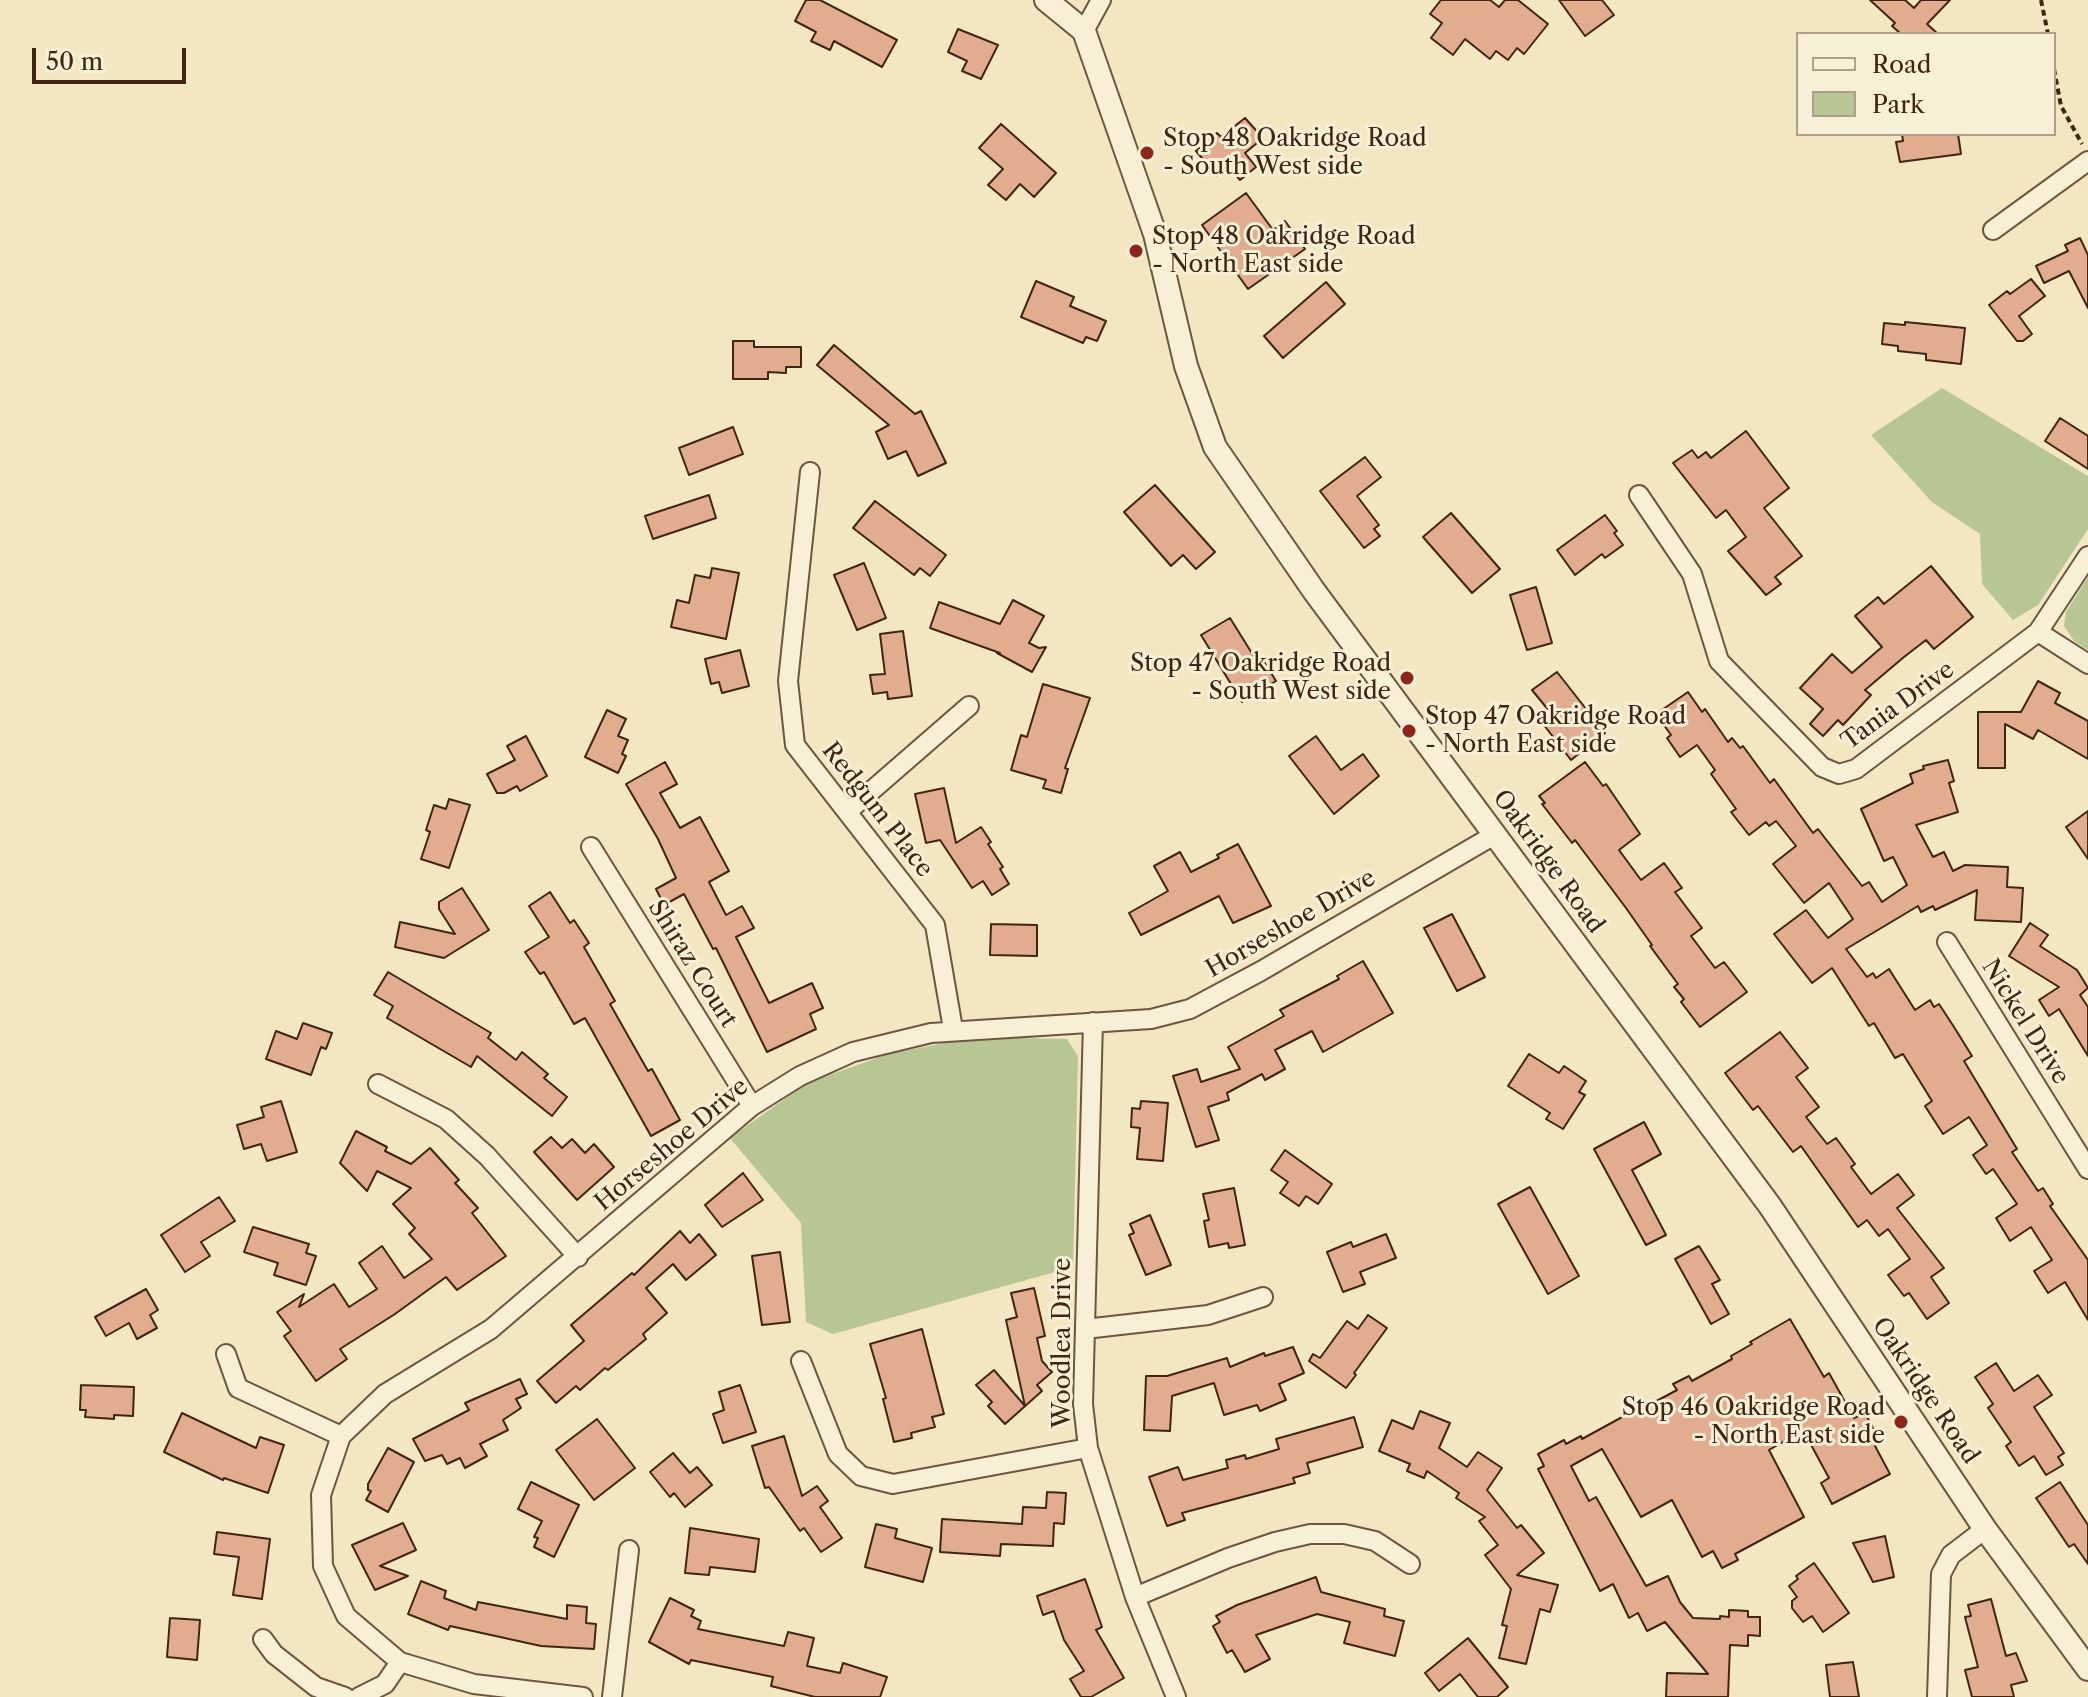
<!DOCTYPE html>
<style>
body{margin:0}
#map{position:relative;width:2088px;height:1697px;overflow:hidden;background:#f2e7c0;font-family:"Libre Caslon Text",serif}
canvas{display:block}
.legend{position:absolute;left:1796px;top:32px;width:260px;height:104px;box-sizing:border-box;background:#f7efd6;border:2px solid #af9e88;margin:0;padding:10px 14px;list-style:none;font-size:24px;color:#422413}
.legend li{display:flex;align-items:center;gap:16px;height:40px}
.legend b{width:40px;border:2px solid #af9e88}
.scale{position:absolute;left:32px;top:48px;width:154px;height:36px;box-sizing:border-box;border:4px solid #422413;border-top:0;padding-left:10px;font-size:24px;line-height:28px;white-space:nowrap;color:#422413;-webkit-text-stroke:6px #f7efd6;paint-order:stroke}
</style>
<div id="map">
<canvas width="2088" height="1697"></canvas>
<ul class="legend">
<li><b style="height:10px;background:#f7efd6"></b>Road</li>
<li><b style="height:22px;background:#b8c694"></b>Park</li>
</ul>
<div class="scale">50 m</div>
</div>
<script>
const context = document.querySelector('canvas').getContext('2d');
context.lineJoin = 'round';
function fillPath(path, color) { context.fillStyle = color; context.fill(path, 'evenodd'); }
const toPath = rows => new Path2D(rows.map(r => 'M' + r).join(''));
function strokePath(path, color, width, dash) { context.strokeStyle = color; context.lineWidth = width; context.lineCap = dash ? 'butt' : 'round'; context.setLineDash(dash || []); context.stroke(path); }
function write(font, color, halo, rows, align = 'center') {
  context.font = font + ' "Libre Caslon Text",serif'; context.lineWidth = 6; context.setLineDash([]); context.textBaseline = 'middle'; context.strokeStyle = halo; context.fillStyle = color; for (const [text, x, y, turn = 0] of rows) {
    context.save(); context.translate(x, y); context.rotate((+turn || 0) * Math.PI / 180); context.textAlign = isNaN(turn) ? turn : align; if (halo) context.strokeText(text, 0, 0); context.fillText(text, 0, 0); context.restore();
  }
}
const green = toPath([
 [1942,388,2088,476,2088,529,2038,605,2013,620,1982,584,1980,534,1932,502,1871,435],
 [2088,577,2088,650,2074,641,2064,626,2066,612],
 [975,1037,1067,1039,1078,1056,1073,1267,833,1334,806,1322,801,1223,730,1138,807,1083,888,1054]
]);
const building = toPath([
 [806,0,820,0,897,40,882,67,834,41,830,50,811,41,816,32,795,21,806,0],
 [1441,0,1490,0,1499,7,1505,0,1518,0,1548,24,1524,54,1517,48,1508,60,1496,51,1490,59,1465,39,1453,55,1431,38,1442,23,1430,14,1441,0],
 [1559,0,1602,0,1614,15,1585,36,1559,0],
 [1870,0,1905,0,1914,8,1921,0,1950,0,1927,24,1938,34,1901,34,1892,26,1895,23,1870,0],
 [958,29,998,45,981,79,962,71,967,61,948,52,958,29],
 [1245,118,1263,138,1245,153,1256,167,1240,180,1228,166,1217,176,1196,151,1217,133,1221,137,1245,118],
 [1001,124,1056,173,1034,197,1020,184,1006,200,988,185,1003,169,979,148,1001,124],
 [1902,134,1958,134,1961,154,1900,162,1896,142,1903,141,1902,134],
 [1246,193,1273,230,1285,221,1305,249,1248,289,1202,225,1246,193],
 [2080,238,2088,255,2088,308,2069,271,2044,283,2036,266,2068,251,2065,245,2080,238],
 [2031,279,2045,296,2019,316,2032,334,2023,341,2017,341,1989,305,2007,291,2010,294,2031,279],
 [1036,281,1074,297,1070,306,1106,321,1097,341,1086,337,1083,343,1021,317,1036,281],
 [1326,282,1345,304,1283,358,1264,336,1326,282],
 [1905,322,1965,328,1961,364,1926,360,1926,354,1898,351,1898,346,1882,344,1884,323,1905,325,1905,322],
 [733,341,754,341,754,347,801,347,801,367,786,367,786,373,768,372,768,379,733,379,733,341],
 [834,345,915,414,921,411,946,463,918,476,906,451,888,459,876,432,889,425,817,365,834,345],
 [2060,418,2088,436,2088,469,2045,441,2060,418],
 [733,427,743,454,689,475,679,448,733,427],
 [1746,431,1789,488,1764,508,1802,556,1775,577,1781,584,1766,595,1728,551,1746,537,1726,510,1716,518,1673,463,1692,450,1698,458,1706,452,1711,458,1746,431],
 [1365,457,1381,477,1357,496,1379,525,1374,529,1380,536,1364,548,1320,491,1365,457],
 [1155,485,1215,552,1196,569,1183,555,1171,566,1124,512,1155,485],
 [709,495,716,518,653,539,645,516,709,495],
 [875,501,946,555,930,576,920,568,914,575,853,528,875,501],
 [1451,513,1500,569,1472,593,1423,537,1451,513],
 [1605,515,1617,531,1614,533,1623,545,1605,558,1602,554,1575,575,1557,550,1605,515],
 [864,563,886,618,857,630,834,575,864,563],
 [1931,566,1973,617,1934,649,1926,640,1904,657,1865,690,1871,695,1843,725,1838,720,1823,736,1810,724,1823,709,1800,688,1832,654,1852,673,1882,647,1855,616,1878,597,1884,604,1931,566],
 [712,568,739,573,726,639,671,627,677,600,689,603,695,575,710,578,712,568],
 [1536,587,1552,643,1527,650,1510,595,1536,587],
 [1013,600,1044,616,1029,643,1039,648,1046,647,1032,672,997,653,1000,653,930,628,939,602,1000,624,1013,600],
 [1230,618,1258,663,1263,660,1276,681,1242,702,1201,635,1230,618],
 [903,631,912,696,888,699,887,692,873,694,870,675,885,674,880,634,903,631],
 [740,650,749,686,722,693,719,682,711,684,705,659,740,650],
 [1557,672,1605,733,1571,760,1540,720,1550,712,1532,690,1557,672],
 [2038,681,2060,693,2055,703,2088,721,2088,759,2038,730,2033,739,2005,724,2005,768,1978,768,1978,712,2021,712,2038,681],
 [1043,684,1090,698,1065,768,1068,769,1061,793,1043,788,1046,780,1011,770,1021,735,1027,737,1043,684],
 [1688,692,1702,712,1705,709,1728,742,1732,738,1740,748,1743,746,1770,783,1774,779,1813,833,1818,829,1862,886,1869,882,1882,902,1907,885,1893,857,1884,861,1861,809,1913,783,1910,774,1924,769,1923,766,1948,760,1954,781,1949,783,1958,812,1916,825,1933,857,1944,852,1953,871,1965,865,2008,867,2007,887,2023,888,2021,922,1975,920,1977,890,1935,910,1933,906,1921,912,1918,906,1846,949,1867,977,1873,973,1876,978,1889,969,1915,1010,1930,1000,1934,1007,1939,1004,1954,1027,1972,1056,1964,1061,2017,1149,2012,1152,2038,1191,2043,1188,2053,1204,2050,1206,2088,1260,2088,1320,2065,1282,2048,1293,2034,1271,2052,1260,2031,1227,2010,1241,1996,1218,2017,1204,1993,1169,1986,1174,1973,1155,1987,1145,1969,1117,1943,1134,1925,1106,1932,1101,1903,1054,1895,1058,1874,1023,1869,1026,1832,968,1812,983,1774,934,1806,910,1828,938,1853,919,1829,883,1804,903,1773,864,1796,846,1776,821,1769,826,1766,822,1749,835,1731,812,1736,809,1711,774,1715,770,1697,745,1680,757,1667,738,1671,735,1656,714,1688,692],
 [607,710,626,719,618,736,628,740,622,754,626,756,618,773,585,757,607,710],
 [526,736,547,776,520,791,517,786,504,793,497,793,487,774,515,760,507,746,526,736],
 [1316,736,1341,770,1363,754,1379,776,1334,814,1289,756,1316,736],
 [665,762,677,784,660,793,680,828,700,817,729,871,709,882,726,915,742,906,754,928,736,937,769,1003,812,983,823,1008,810,1014,816,1029,767,1052,716,948,713,949,684,894,664,905,656,889,676,878,658,839,626,784,665,762],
 [1585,762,1603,786,1606,784,1640,834,1619,850,1641,880,1664,863,1682,888,1675,892,1702,928,1691,936,1715,968,1724,962,1747,992,1700,1027,1681,1002,1684,999,1674,987,1678,984,1650,946,1652,945,1626,908,1575,840,1572,843,1542,804,1545,803,1539,796,1585,762],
 [944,788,956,843,981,827,991,842,988,844,1003,867,1000,869,1009,884,992,895,983,881,972,888,940,840,926,843,915,794,944,788],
 [449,799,470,805,449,868,421,859,430,832,426,830,434,805,446,809,449,799],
 [2088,811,2088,859,2066,827,2088,811],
 [1238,844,1271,906,1233,923,1219,896,1141,935,1129,913,1168,891,1154,866,1180,852,1191,872,1219,858,1217,855,1238,844],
 [462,888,489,930,444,958,395,947,400,922,455,934,439,909,439,902,462,888],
 [550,892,570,923,574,920,589,943,584,947,615,1001,610,1004,648,1071,652,1069,680,1120,651,1136,585,1018,574,1024,544,972,540,974,525,952,549,937,529,906,550,892],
 [1452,914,1485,977,1457,991,1424,928,1452,914],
 [2030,923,2048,935,2040,946,2077,970,2088,988,2080,995,2088,1007,2088,1056,2059,1009,2049,1016,2039,1000,2059,987,2009,956,2030,923],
 [991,924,1037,925,1037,956,990,955,991,924],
 [1363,961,1393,1013,1323,1052,1312,1031,1275,1050,1285,1069,1265,1080,1262,1074,1227,1093,1229,1100,1208,1107,1219,1140,1196,1147,1173,1076,1197,1069,1201,1082,1240,1069,1228,1047,1284,1016,1280,1010,1339,979,1337,976,1363,961],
 [388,972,491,1033,488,1038,516,1060,522,1052,548,1074,544,1078,567,1097,552,1116,477,1056,471,1067,387,1018,393,1006,374,995,388,972],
 [303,1023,332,1033,326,1049,321,1047,311,1075,266,1059,276,1031,297,1039,303,1023],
 [1780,1032,1808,1068,1796,1077,1819,1107,1806,1117,1827,1144,1836,1138,1855,1164,1851,1167,1871,1194,1898,1174,1914,1195,1897,1208,1944,1268,1931,1277,1949,1303,1927,1319,1909,1293,1904,1296,1888,1275,1910,1259,1888,1229,1879,1236,1867,1220,1858,1227,1801,1146,1793,1152,1758,1106,1753,1110,1725,1073,1780,1032],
 [1529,1054,1559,1073,1564,1066,1586,1081,1579,1092,1585,1095,1563,1129,1546,1119,1550,1113,1508,1086,1529,1054],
 [281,1101,297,1152,267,1161,261,1144,244,1149,237,1125,264,1117,261,1107,281,1101],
 [1141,1101,1168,1103,1163,1161,1137,1159,1140,1128,1131,1127,1132,1108,1140,1109,1141,1101],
 [1644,1122,1661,1154,1632,1170,1666,1235,1646,1245,1594,1149,1644,1122],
 [356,1131,387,1147,385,1151,411,1164,430,1148,459,1180,455,1183,478,1208,472,1213,506,1256,457,1290,446,1277,395,1314,340,1349,347,1359,316,1381,284,1336,291,1331,277,1312,304,1294,299,1307,334,1284,349,1307,377,1289,359,1263,382,1246,404,1278,432,1259,409,1234,415,1228,393,1204,411,1188,377,1171,367,1191,340,1163,356,1131],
 [551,1137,562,1148,572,1139,585,1153,594,1144,614,1167,577,1200,534,1152,551,1137],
 [1285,1150,1332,1184,1318,1204,1306,1196,1299,1206,1280,1193,1288,1182,1271,1170,1285,1150],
 [743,1173,763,1200,722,1227,705,1205,743,1173],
 [1530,1187,1579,1276,1548,1294,1498,1204,1530,1187],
 [1234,1188,1245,1245,1229,1248,1228,1243,1209,1247,1204,1221,1209,1220,1203,1194,1234,1188],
 [219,1197,235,1221,201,1242,210,1256,185,1272,161,1235,219,1197],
 [1150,1215,1171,1265,1146,1275,1129,1235,1134,1233,1130,1224,1150,1215],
 [253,1227,309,1244,306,1253,316,1256,306,1285,274,1275,278,1263,244,1252,253,1227],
 [680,1231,690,1243,699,1234,716,1255,686,1280,673,1264,646,1288,667,1313,643,1334,646,1339,608,1370,605,1368,580,1390,576,1386,556,1403,537,1381,584,1341,571,1325,632,1273,634,1275,680,1231],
 [1386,1234,1396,1258,1360,1272,1365,1284,1343,1292,1327,1252,1351,1242,1353,1247,1386,1234],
 [1699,1246,1720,1280,1712,1284,1729,1314,1711,1324,1675,1259,1699,1246],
 [780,1252,790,1322,762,1325,752,1256,780,1252],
 [1034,1288,1045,1336,1037,1338,1042,1361,1052,1372,1037,1385,1042,1391,1005,1424,988,1406,992,1402,976,1385,994,1370,1025,1406,1006,1320,1017,1317,1011,1293,1034,1288],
 [146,1289,158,1310,150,1315,157,1328,137,1339,129,1323,106,1336,95,1317,146,1289],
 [1368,1315,1387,1328,1354,1373,1356,1375,1346,1388,1309,1361,1313,1354,1320,1358,1347,1321,1358,1329,1368,1315],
 [1790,1319,1824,1377,1829,1373,1854,1418,1865,1413,1881,1443,1875,1446,1890,1474,1832,1504,1821,1483,1829,1478,1803,1430,1769,1450,1804,1517,1735,1554,1738,1560,1722,1568,1713,1551,1702,1557,1672,1500,1641,1517,1602,1449,1571,1466,1589,1501,1596,1497,1646,1586,1668,1576,1680,1602,1693,1618,1720,1619,1720,1616,1729,1617,1729,1610,1748,1611,1748,1617,1760,1617,1760,1636,1748,1635,1748,1646,1730,1645,1728,1697,1666,1697,1667,1673,1708,1674,1665,1622,1647,1631,1638,1613,1629,1618,1613,1584,1600,1591,1538,1469,1544,1466,1538,1454,1564,1440,1566,1444,1581,1436,1582,1439,1635,1410,1636,1412,1677,1390,1673,1384,1689,1376,1692,1381,1732,1359,1731,1356,1752,1344,1750,1342,1790,1319],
 [922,1329,944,1414,932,1417,935,1427,911,1433,912,1438,894,1442,883,1399,886,1398,870,1344,922,1329],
 [1293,1347,1304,1373,1279,1384,1286,1400,1260,1411,1257,1405,1224,1415,1214,1383,1172,1396,1170,1431,1144,1430,1146,1376,1167,1376,1227,1358,1230,1367,1264,1353,1265,1356,1293,1347],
 [1996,1363,2014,1391,2038,1375,2052,1395,2034,1407,2064,1453,2058,1457,2063,1465,2046,1475,2034,1456,2019,1466,2006,1446,2011,1442,1988,1408,1993,1404,1975,1377,1996,1363],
 [520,1379,527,1394,516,1399,521,1408,503,1420,508,1430,480,1444,487,1456,465,1468,460,1458,447,1464,442,1455,425,1461,413,1439,469,1410,465,1403,520,1379],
 [81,1385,134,1387,133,1416,114,1415,114,1419,85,1417,86,1410,80,1410,81,1385],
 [740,1385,756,1432,723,1443,713,1414,724,1410,719,1392,740,1385],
 [1420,1411,1450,1423,1439,1448,1467,1467,1478,1452,1502,1468,1487,1490,1517,1528,1521,1525,1544,1553,1517,1575,1558,1585,1550,1612,1540,1609,1526,1664,1499,1658,1507,1626,1502,1625,1511,1589,1485,1555,1498,1545,1479,1521,1485,1517,1456,1498,1459,1493,1427,1471,1424,1478,1407,1471,1410,1464,1379,1451,1392,1420,1413,1429,1420,1411],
 [182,1413,256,1448,260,1437,284,1445,268,1493,224,1478,223,1480,164,1452,182,1413],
 [1354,1417,1363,1447,1307,1463,1310,1473,1293,1478,1295,1483,1182,1513,1185,1520,1167,1526,1149,1477,1178,1467,1183,1480,1228,1468,1226,1460,1245,1455,1246,1459,1279,1449,1276,1439,1354,1417],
 [597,1419,635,1468,594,1500,556,1450,597,1419],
 [784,1436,802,1496,817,1486,828,1501,820,1507,842,1538,821,1552,804,1528,800,1531,769,1487,765,1488,752,1446,784,1436],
 [388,1448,414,1462,388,1512,366,1500,371,1491,368,1490,368,1484,388,1448],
 [673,1453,690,1473,697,1467,712,1485,685,1507,674,1493,670,1497,650,1472,673,1453],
 [531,1482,579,1505,554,1557,534,1547,538,1538,534,1537,542,1521,518,1509,531,1482],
 [2060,1482,2088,1525,2088,1564,2074,1544,2069,1547,2036,1498,2060,1482],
 [1047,1492,1066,1493,1064,1524,1054,1523,1053,1546,1001,1544,1000,1556,940,1552,942,1519,1022,1524,1023,1507,1046,1508,1047,1492],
 [403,1523,416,1550,380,1566,408,1576,375,1590,352,1545,403,1523],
 [876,1524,897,1529,895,1538,932,1548,923,1582,865,1567,876,1524],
 [690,1528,759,1539,755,1572,710,1567,709,1575,685,1573,690,1528],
 [217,1532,270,1539,262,1599,233,1595,239,1557,214,1554,217,1532],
 [1885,1536,1894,1577,1873,1582,1853,1543,1885,1536],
 [1814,1563,1849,1613,1823,1632,1812,1616,1803,1622,1792,1608,1792,1601,1797,1597,1789,1586,1798,1579,1796,1576,1814,1563],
 [1316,1577,1321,1592,1385,1609,1384,1616,1404,1621,1395,1656,1344,1643,1350,1622,1317,1614,1256,1635,1270,1659,1245,1672,1232,1650,1227,1653,1213,1626,1220,1622,1216,1616,1237,1605,1316,1577],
 [1085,1579,1102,1627,1096,1630,1124,1678,1091,1697,1081,1697,1070,1679,1084,1671,1064,1640,1054,1611,1043,1615,1037,1596,1085,1579],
 [421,1581,446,1591,444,1598,476,1610,478,1602,567,1619,567,1605,587,1607,586,1623,596,1624,594,1649,541,1646,450,1626,448,1630,408,1614,421,1581],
 [670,1598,694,1610,691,1616,701,1621,698,1629,784,1646,788,1632,814,1638,807,1666,840,1673,843,1663,887,1677,880,1697,815,1697,771,1686,773,1677,691,1660,689,1664,649,1642,670,1598],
 [1991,1599,2006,1656,2016,1653,2027,1681,2011,1685,2014,1697,1972,1697,1965,1670,1978,1667,1965,1617,1971,1616,1968,1605,1991,1599],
 [170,1618,200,1620,197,1660,167,1657,170,1618],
 [1468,1638,1508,1687,1497,1697,1478,1697,1460,1674,1439,1691,1425,1673,1468,1638],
 [1853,1662,1859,1697,1830,1697,1826,1665,1853,1662]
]);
const path = toPath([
 [2041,0,2048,34],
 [2054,69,2061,106,2082,144]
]);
const minor = toPath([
 [1084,31,1101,0],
 [1993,230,2088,161],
 [810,472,788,681,795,745,935,925,953,1029],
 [1639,495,1692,574,1719,661,1822,767,1839,774,1856,769,2038,632,2088,556],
 [2038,632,2088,664],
 [847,812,969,706],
 [591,847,752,1106],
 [1947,942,2088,1169],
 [1093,1022,1083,1404,1088,1448,1135,1597,1176,1697],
 [378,1084,446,1119,487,1156,578,1257],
 [1085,1329,1208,1315,1263,1297],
 [226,1354,238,1388,341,1436],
 [801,1361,838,1454,861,1476,893,1484,1088,1448],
 [1135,1597,1228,1558,1275,1542,1310,1534,1344,1534,1375,1541,1410,1564],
 [263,1639,274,1654,316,1687,345,1697],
 [359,1697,385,1684,400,1662],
 [583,1697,474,1684,400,1662,346,1616,323,1566,321,1495,341,1436,385,1394,491,1329,752,1106,800,1076,853,1052,931,1033,1151,1019,1190,1009,1261,971,1496,834],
 [612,1697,629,1550],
 [1937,1697,1941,1574,1951,1555,1985,1529]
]);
const tertiary = toPath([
 [1046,0,1084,31,1155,234,1186,366,1215,447,1314,591,1770,1206,1985,1529,2088,1669]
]);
const markers = [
 [1147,153,8,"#8f2418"],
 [1136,251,8,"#8f2418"],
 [1407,678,8,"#8f2418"],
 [1409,731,8,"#8f2418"],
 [1901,1422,8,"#8f2418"]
];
const poiNames = [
 ["Stop 48 Oakridge Road",1163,139],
 ["- South West side",1163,167],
 ["Stop 48 Oakridge Road",1152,237],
 ["- North East side",1152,265],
 ["Stop 47 Oakridge Road",1391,664,"right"],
 ["- South West side",1391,692,"right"],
 ["Stop 47 Oakridge Road",1425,717],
 ["- North East side",1425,745],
 ["Stop 46 Oakridge Road",1885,1408,"right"],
 ["- North East side",1885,1436,"right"]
];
const streetNames = [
 ["Tania Drive",1898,706,-36],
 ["Redgum Place",877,810,52],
 ["Oakridge Road",1548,862,54],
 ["Horseshoe Drive",1291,924,-30],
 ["Shiraz Court",692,964,58],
 ["Nickel Drive",2025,1022,58],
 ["Horseshoe Drive",672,1145,-40],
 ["Woodlea Drive",1063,1343,-90],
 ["Oakridge Road",1925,1391,56]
];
fillPath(green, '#b8c694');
fillPath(building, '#e1ad8e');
strokePath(building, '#422413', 2);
strokePath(minor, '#6e553e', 22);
strokePath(tertiary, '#6e553e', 26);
strokePath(path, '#422413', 4, [6, 4]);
strokePath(minor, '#f7efd6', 18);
strokePath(tertiary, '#f7efd6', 22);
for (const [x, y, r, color] of markers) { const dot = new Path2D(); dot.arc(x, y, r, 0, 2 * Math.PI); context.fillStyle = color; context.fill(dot); strokePath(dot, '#f7efd6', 3); }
write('24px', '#422413', '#f7efd6', poiNames, 'left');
write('24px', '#422413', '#f7efd6', streetNames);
</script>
